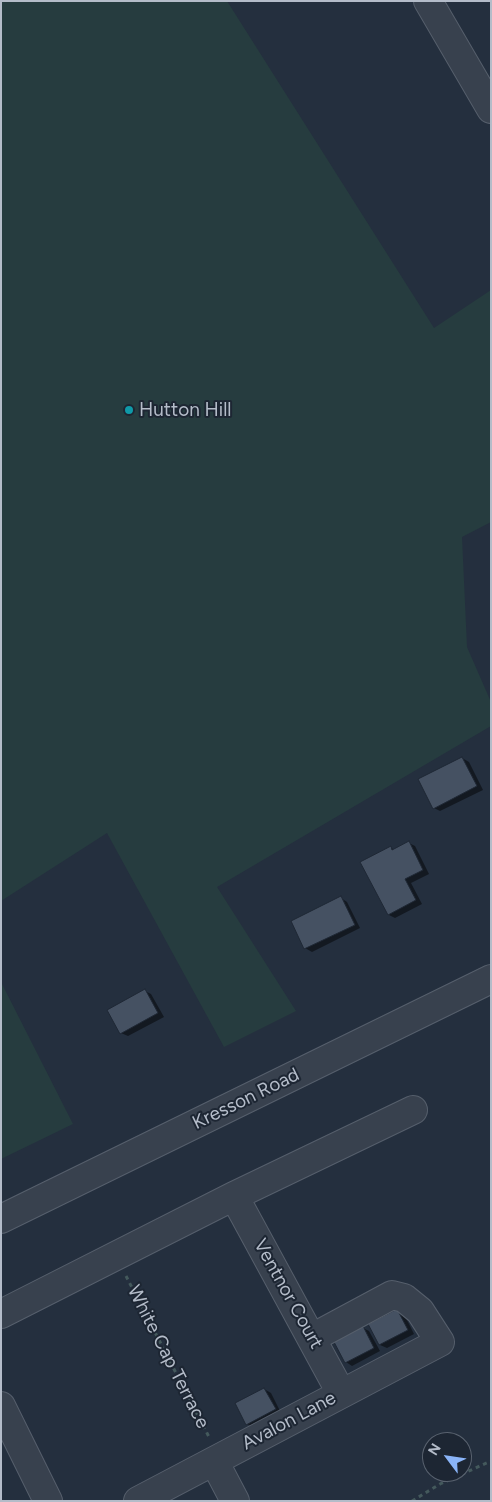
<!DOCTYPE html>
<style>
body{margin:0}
#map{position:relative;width:492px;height:1502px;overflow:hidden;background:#242f3e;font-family:Figtree,sans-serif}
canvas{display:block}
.frame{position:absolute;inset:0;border:2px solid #b4bcc9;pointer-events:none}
.north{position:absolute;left:422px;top:1432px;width:50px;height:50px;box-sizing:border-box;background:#1d2633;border:1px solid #59626f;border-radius:50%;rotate:301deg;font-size:14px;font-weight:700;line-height:20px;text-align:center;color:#b4bcc9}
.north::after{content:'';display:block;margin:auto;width:18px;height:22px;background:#8ab4f8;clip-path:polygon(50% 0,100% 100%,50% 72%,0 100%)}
</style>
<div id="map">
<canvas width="492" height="1502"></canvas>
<div class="frame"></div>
<div class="north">N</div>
</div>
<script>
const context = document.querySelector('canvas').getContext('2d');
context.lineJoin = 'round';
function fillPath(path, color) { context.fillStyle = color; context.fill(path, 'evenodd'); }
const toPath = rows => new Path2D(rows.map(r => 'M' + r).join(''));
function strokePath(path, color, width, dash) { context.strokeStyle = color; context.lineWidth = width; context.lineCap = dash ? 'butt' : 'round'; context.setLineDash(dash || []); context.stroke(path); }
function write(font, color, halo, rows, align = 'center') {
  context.font = font + ' Figtree,sans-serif'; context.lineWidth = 4; context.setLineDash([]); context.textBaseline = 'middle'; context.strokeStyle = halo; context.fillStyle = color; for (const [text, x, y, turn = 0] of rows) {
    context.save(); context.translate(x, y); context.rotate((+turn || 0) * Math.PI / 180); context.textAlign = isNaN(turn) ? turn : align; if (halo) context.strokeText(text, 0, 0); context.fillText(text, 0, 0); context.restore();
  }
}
const green = toPath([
 [1,1,227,1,434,328,491,290,491,522,462,537,467,647,491,702,491,726,217,887,296,1011,224,1047,107,833,1,901],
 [1,982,73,1124,1,1159]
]);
const shadow = toPath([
 [462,758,469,762,483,790,440,811,434,808],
 [409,843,415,846,429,874,411,883,422,904,395,918,389,915,391,848,395,850],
 [341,898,347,902,360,928,312,952,305,948],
 [145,991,151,994,164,1017,128,1036,121,1033],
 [397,1310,404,1314,414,1334,387,1348,380,1345,370,1325],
 [363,1328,369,1331,380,1351,352,1366,346,1362],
 [264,1389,271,1393,281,1413,254,1427,247,1424]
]);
const building = toPath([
 [462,757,477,786,433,809,418,779,462,757],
 [409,841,423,870,405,879,416,900,388,915,360,862,391,846,392,850,409,841],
 [341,896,355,925,304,949,291,921,341,896],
 [145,989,158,1013,120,1034,107,1010,145,989],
 [397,1309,408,1330,379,1345,368,1324,397,1309],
 [363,1326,374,1348,345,1363,334,1342,363,1326],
 [264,1388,276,1409,246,1425,235,1403,264,1388]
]);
const path = toPath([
 [126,1276,209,1437],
 [412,1501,440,1484,491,1461]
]);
const minor = toPath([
 [428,1,491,109],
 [234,1196,341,1393],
 [1,1219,491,979],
 [1,1314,234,1196,413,1110],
 [1,1406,48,1501],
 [214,1461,235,1501],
 [138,1501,440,1342,420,1311,404,1298,392,1295,312,1338]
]);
const markers = [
 [129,410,5,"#0f9aa8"]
];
const poiNames = [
 ["Hutton Hill",139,410]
];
const streetNames = [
 ["Kresson Road",246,1099,-26],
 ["Ventnor Court",288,1294,61],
 ["White Cap Terrace",168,1357,63],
 ["Avalon Lane",289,1421,-28]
];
fillPath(green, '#263c3f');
fillPath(shadow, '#0007');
fillPath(building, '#455162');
strokePath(building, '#1f2835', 1);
strokePath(minor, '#565f6c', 30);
strokePath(path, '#44595c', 3, [4, 4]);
strokePath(minor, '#38414e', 28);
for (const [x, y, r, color] of markers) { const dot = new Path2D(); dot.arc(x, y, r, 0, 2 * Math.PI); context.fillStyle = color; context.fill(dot); strokePath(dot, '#1d2633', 2); }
write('19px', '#b4bcc9', '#1d2633', poiNames, 'left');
write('19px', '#b4bcc9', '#1d2633', streetNames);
</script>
